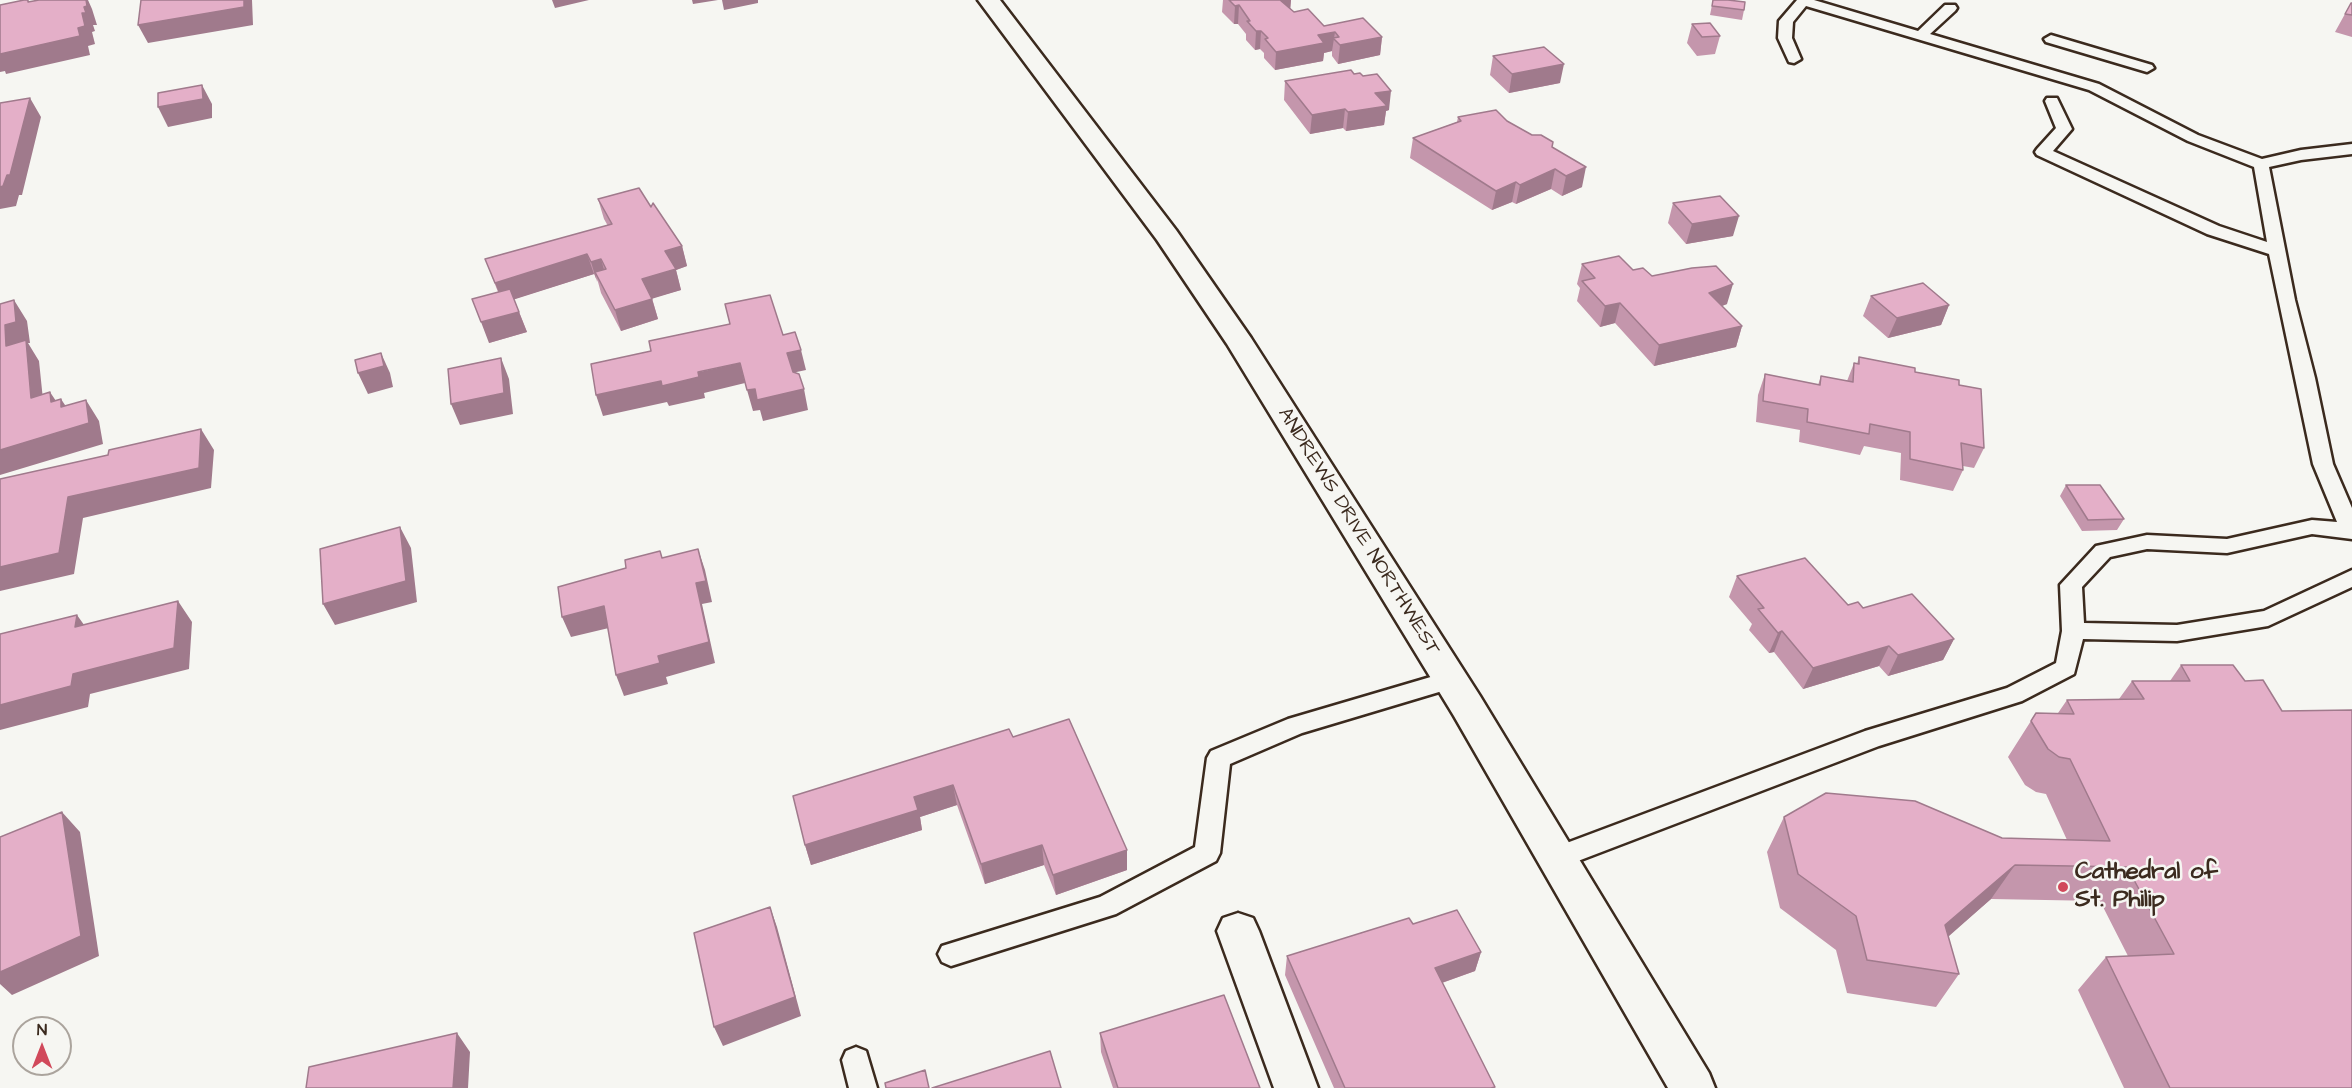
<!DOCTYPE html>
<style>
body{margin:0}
#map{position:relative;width:2352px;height:1088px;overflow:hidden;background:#f6f6f2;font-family:"Architects Daughter",sans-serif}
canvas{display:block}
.north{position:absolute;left:12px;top:1016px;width:60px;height:60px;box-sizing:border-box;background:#f6f6f2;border:2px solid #aba49d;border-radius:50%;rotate:0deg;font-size:16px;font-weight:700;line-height:24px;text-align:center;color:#3b2a1e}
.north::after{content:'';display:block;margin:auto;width:21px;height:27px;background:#d1495b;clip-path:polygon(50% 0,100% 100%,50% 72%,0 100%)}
</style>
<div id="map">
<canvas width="2352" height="1088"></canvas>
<div class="north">N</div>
</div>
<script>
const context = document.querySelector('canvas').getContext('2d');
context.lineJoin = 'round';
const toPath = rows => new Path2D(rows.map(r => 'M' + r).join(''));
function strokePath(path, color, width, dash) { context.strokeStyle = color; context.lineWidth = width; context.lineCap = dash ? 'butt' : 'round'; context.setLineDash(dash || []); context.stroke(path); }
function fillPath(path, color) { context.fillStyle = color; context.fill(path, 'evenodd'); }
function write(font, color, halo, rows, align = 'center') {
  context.font = font + ' "Architects Daughter",sans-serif'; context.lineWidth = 5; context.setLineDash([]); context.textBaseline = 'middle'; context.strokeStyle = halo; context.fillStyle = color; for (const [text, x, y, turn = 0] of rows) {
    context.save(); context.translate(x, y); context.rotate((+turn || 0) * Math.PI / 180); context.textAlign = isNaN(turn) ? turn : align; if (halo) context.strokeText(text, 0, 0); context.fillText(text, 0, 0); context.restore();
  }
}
const lane = toPath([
 [1797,0,1814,0,1918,31,1945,5,1955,5,1957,8,1955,11,1930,34,2099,84,2198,135,2262,159,2301,150,2352,144,2352,154,2301,160,2269,167,2295,300,2315,378,2333,464,2352,508,2352,539,2312,534,2227,553,2147,549,2110,557,2082,587,2084,623,2177,625,2264,611,2352,570,2352,587,2268,626,2177,641,2083,639,2074,674,2022,701,1879,746,1557,869,1548,866,1544,858,1548,850,1865,731,2007,688,2056,663,2062,631,2060,585,2096,546,2147,535,2227,539,2312,520,2337,522,2313,464,2269,254,2207,234,2037,155,2035,152,2037,149,2056,128,2045,101,2047,98,2057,98,2072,129,2053,151,2219,226,2267,242,2254,167,2188,141,2089,90,1806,6,1793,22,1792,38,1801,59,1794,63,1789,62,1778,38,1779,21,1797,0],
 [2051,35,2152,65,2154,68,2147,72,2046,42,2044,39,2051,35],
 [1451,671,1459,674,1462,680,1459,686,1302,733,1230,764,1220,853,1216,861,1116,914,951,966,942,962,938,954,942,946,1100,897,1195,847,1207,758,1211,751,1288,719,1451,671],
 [856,1047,866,1051,877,1088,849,1088,842,1060,846,1051,856,1047]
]);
const street = toPath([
 [978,0,1000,0,1176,230,1251,338,1480,696,1709,1073,1715,1088,1668,1088,1454,716,1227,344,1157,240,978,0],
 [1238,913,1253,918,1259,931,1318,1088,1274,1088,1217,931,1223,918,1238,913]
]);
const wall = toPath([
 [1223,0,1291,0,1290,8,1294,12,1324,26,1382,37,1380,55,1338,64,1332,56,1332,51,1324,53,1323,61,1275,70,1264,58,1264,53,1260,49,1255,50,1246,40,1246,34,1238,24,1234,24,1222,12],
 [1713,0,1744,10,1742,20,1710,15],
 [2351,3,2352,3,2352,37,2335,32],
 [1692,24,1720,36,1715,54,1697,56,1687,43],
 [1493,56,1560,83,1509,93,1490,75],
 [1354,74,1389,110,1386,111,1384,125,1346,131,1343,128,1310,134,1284,100,1285,81],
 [1458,117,1507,121,1552,147,1582,187,1562,196,1551,189,1516,204,1512,202,1492,210,1410,158,1413,138,1457,122],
 [598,199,651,207,682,246,687,266,676,270,681,290,652,298,658,319,621,331,601,293,598,282,594,274,514,299,527,332,489,343,498,292,485,259,608,226,604,219],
 [1673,203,1733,236,1686,244,1668,223],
 [1582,264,1633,270,1652,276,1727,304,1722,306,1742,326,1736,347,1654,366,1615,323,1600,327,1577,301,1580,288,1577,284],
 [1871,296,1949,305,1941,325,1888,338,1863,316],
 [1859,357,1915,372,1959,385,1984,448,1974,468,1963,466,1963,470,1953,491,1900,480,1901,453,1864,446,1860,455,1799,442,1800,430,1756,422,1758,395,1765,374,1818,385,1821,376,1847,381,1854,363,1857,364],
 [2066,485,2124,519,2117,530,2082,531,2060,496],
 [1737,576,1863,608,1954,639,1943,660,1888,676,1879,666,1803,689,1774,652,1769,653,1749,630,1752,624,1729,597],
 [2181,665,2233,665,2352,1088,2124,1088,2078,990,2106,957,2128,956,2100,901,1991,899,1948,936,1959,974,1936,1007,1847,993,1836,950,1780,908,1767,852,1784,817,2002,838,2067,840,2046,794,2036,792,2025,785,2008,757,2036,713,2058,713,2067,700,2119,699,2132,681,2170,681],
 [1013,737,1127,870,1056,895,1044,865,985,884,957,805,920,817,922,830,811,865,805,845],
 [1413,924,1481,952,1475,971,1442,983,1495,1087,1495,1088,1334,1088,1285,975,1287,956],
 [1100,1033,1260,1088,1113,1088,1101,1052]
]);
const shadedWall = toPath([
 [86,0,88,0,92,9,97,25,93,25,95,31,92,32,95,44,88,46,90,55,6,74,5,71,0,72,0,54,78,28],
 [244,0,252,0,253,25,148,43,138,25],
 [552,0,589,0,555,8],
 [692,0,718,0,693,4],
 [722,0,758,0,758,3,724,10],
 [1277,0,1291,0,1290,13],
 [1239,5,1238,24,1234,24,1235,6],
 [1256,31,1261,31,1260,49,1255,50],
 [1335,32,1332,51,1324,53,1323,61,1275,70,1276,52,1318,35],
 [1382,37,1380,55,1338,64,1340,45],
 [1564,64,1560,83,1509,93,1512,74],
 [202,85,212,104,212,118,168,127,158,107],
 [1391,91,1389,110,1386,111,1384,125,1346,131,1348,112,1375,93],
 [30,98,41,117,22,195,19,195,16,206,0,209,0,187],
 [1345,109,1343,128,1310,134,1312,115],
 [1586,167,1582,187,1562,196,1566,176],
 [1555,169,1551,189,1516,204,1520,185],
 [1516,182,1512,202,1492,210,1496,191],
 [1739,216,1733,236,1686,244,1692,224],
 [682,246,687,266,676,270,681,290,648,300,642,279,665,251],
 [587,254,594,274,503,303,495,283],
 [601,259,607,280,595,272,597,282,591,262],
 [1733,284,1727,304,1703,313,1709,293],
 [652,299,658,319,621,331,615,310],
 [14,300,27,321,30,343,28,343,39,361,45,419,31,398,6,346,5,325],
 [1620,303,1615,323,1600,327,1605,306],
 [1949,305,1941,325,1888,338,1897,318],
 [519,312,527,332,489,343,481,322],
 [1742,326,1736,347,1654,366,1659,345],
 [801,350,806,370,792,373,787,353],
 [381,353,390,373,393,387,368,394,358,373],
 [501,358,509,379,513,414,460,425,451,404],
 [740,363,745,383,704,393,705,398,669,406,667,402,603,416,596,395],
 [755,389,804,389,808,410,763,421,760,410,753,411,747,390],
 [50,392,64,413,51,402],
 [61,399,75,420,86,400,99,421,103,444,0,475,0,450,61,407],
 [201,429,214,450,211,488,83,518,74,574,0,591,0,567,68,497],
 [400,527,411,548,417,602,335,625,323,604],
 [698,549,705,570,712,602,702,604,715,663,666,677,668,684,624,696,616,675,658,656,696,583],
 [178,601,192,622,189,669,90,694,88,707,0,730,0,705,73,674],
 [604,606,613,627,571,637,562,617],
 [77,615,92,636,75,627],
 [1782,631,1774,652,1769,653,1778,633],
 [1954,639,1943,660,1888,676,1898,655],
 [1889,646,1879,666,1803,689,1813,668],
 [953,785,957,805,920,817,922,830,811,865,805,845,914,797],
 [62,812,80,832,99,956,12,995,0,984,0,972],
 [1042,845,1044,865,985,884,981,864],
 [1127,850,1127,870,1056,895,1053,875],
 [2015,865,1991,899,1923,959,1945,925],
 [770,907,777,927,801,1016,723,1046,714,1027],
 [1481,952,1475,971,1430,987,1435,968],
 [457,1033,470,1052,468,1088,453,1088]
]);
const building = toPath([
 [24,0,28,0,28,2,39,0,86,0,87,6,84,7,86,13,82,13,85,26,78,28,80,36,0,54,0,5,24,0],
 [141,0,244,0,244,7,138,25,141,0],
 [1229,0,1280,0,1294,12,1308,9,1324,26,1363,18,1382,37,1340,45,1333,38,1339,37,1335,32,1318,35,1324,43,1276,52,1265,39,1268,38,1261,31,1256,31,1247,21,1250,21,1239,5,1235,6,1229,0],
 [1713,0,1728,0,1745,2,1744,10,1712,6,1713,0],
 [2351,3,2352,3,2352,15,2345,14,2351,3],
 [1710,23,1720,36,1702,37,1692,24,1710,23],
 [1544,47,1564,64,1512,74,1493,56,1544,47],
 [1351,70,1354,74,1360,73,1363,76,1377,74,1391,91,1375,93,1387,106,1348,112,1345,109,1312,115,1285,81,1351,70],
 [202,85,203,99,158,107,158,93,202,85],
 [30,98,10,175,7,175,3,186,0,187,0,103,30,98],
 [1496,110,1507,121,1532,135,1541,135,1553,142,1552,147,1586,167,1566,176,1555,169,1520,185,1516,182,1496,191,1413,138,1461,121,1458,117,1496,110],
 [639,188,651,207,653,203,682,246,665,251,676,269,642,279,652,299,615,310,595,272,606,269,601,259,591,262,587,254,495,283,485,259,612,224,598,199,639,188],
 [1720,196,1739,216,1692,224,1673,203,1720,196],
 [1619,256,1633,270,1643,268,1652,276,1692,268,1716,266,1733,284,1709,293,1742,326,1659,345,1620,303,1605,306,1582,281,1595,278,1582,264,1619,256],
 [1923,283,1949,305,1897,318,1871,296,1923,283],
 [510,289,519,312,481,322,472,299,510,289],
 [770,295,783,335,795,332,801,350,787,353,793,372,799,374,804,389,757,400,755,389,747,390,740,363,698,372,699,377,662,386,661,381,596,395,591,364,651,351,649,341,730,324,725,304,770,295],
 [14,300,16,322,5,325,6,346,26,340,31,398,50,392,51,402,61,399,61,407,86,400,89,423,0,450,0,304,14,300],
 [381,353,384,366,358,373,355,360,381,353],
 [1859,357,1915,368,1915,372,1959,380,1959,385,1981,389,1984,448,1961,443,1963,470,1910,459,1910,432,1870,424,1869,434,1807,422,1808,409,1763,401,1765,374,1820,385,1821,376,1853,382,1854,363,1859,364,1859,357],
 [501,358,504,393,451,404,448,369,501,358],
 [201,429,199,468,68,497,59,553,0,567,0,479,108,455,109,450,201,429],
 [2066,485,2100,485,2124,519,2088,520,2066,485],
 [400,527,406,581,323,604,320,549,400,527],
 [698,549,706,581,696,583,709,642,658,656,660,663,616,675,604,606,562,617,558,587,626,568,625,560,660,551,662,558,698,549],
 [1805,558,1848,605,1858,602,1863,608,1912,594,1954,639,1898,655,1889,646,1813,668,1782,631,1778,633,1758,609,1764,608,1737,576,1805,558],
 [178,601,174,648,73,674,71,686,0,705,0,634,77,615,75,627,178,601],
 [2181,665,2233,665,2245,681,2263,680,2282,711,2352,710,2352,1088,2170,1088,2106,957,2174,954,2127,867,2015,865,1945,925,1959,974,1867,960,1856,916,1798,874,1784,817,1826,793,1915,801,2002,838,2110,841,2070,759,2059,757,2048,749,2031,721,2036,713,2074,714,2067,700,2144,699,2132,681,2190,681,2181,665],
 [1069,719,1127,850,1053,875,1042,845,981,864,953,785,914,797,918,810,805,845,793,796,1009,729,1013,737,1069,719],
 [62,812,81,936,0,972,0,837,62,812],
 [770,907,795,997,714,1027,694,933,770,907],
 [1457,910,1481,952,1435,968,1495,1087,1491,1088,1345,1088,1287,956,1409,918,1413,924,1457,910],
 [1224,995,1260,1088,1118,1088,1100,1033,1224,995],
 [457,1033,453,1088,306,1088,309,1067,457,1033],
 [1050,1051,1061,1088,932,1088,1050,1051],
 [925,1070,929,1088,886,1088,885,1083,925,1070]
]);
const markers = [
 [2063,887,6,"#d1495b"]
];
const streetNames = [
 ["ANDREWS DRIVE NORTHWEST",1358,532,58]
];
const nearPoinames = [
 ["Cathedral of",2075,873],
 ["St. Philip",2075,901]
];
strokePath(lane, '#3b2a1e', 5);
strokePath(street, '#3b2a1e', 5);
fillPath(lane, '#f6f6f2');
fillPath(street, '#f6f6f2');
fillPath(wall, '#c496ac');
fillPath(shadedWall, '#a07a8c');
fillPath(building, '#e4afc8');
strokePath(building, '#a07a8c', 1.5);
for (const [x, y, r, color] of markers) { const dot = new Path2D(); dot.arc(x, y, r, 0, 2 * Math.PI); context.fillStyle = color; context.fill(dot); strokePath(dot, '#f6f6f2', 2); }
write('20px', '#3b2a1e', '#f6f6f2', streetNames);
write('bold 24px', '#3b2a1e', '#f6f6f2', nearPoinames, 'left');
</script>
